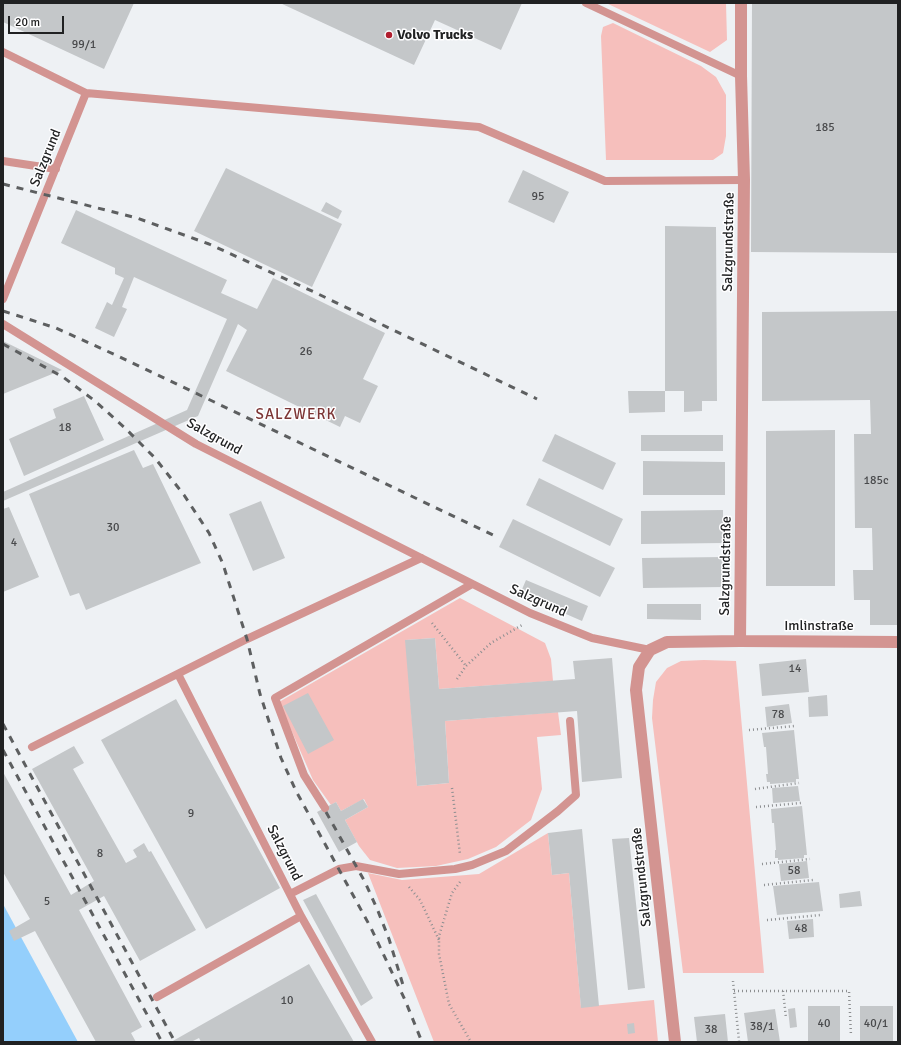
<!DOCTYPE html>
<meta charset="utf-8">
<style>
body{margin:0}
#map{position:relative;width:901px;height:1045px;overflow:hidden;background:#eef1f4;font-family:Signika,sans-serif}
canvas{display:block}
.frame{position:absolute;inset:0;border:4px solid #202122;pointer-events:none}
.scale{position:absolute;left:8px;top:16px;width:56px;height:18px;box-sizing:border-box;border:2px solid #202122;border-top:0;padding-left:5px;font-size:12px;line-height:14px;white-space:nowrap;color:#202122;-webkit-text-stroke:3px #fefeff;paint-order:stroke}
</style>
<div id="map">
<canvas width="901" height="1045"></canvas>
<div class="frame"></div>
<div class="scale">20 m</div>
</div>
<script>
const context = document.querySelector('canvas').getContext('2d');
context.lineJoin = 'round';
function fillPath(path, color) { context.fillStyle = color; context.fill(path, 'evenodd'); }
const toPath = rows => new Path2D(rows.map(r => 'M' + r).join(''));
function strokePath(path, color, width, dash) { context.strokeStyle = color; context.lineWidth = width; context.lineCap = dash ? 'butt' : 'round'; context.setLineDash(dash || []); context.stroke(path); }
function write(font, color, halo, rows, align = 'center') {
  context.font = font + ' Signika,sans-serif'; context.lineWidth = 3; context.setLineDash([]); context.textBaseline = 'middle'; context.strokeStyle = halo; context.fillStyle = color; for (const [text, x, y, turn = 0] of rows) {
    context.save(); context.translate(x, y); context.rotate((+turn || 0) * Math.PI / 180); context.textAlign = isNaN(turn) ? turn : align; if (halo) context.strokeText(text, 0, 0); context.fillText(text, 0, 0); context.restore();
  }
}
const green = toPath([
 [606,3,726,3,727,40,710,52],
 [613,23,701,66,716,77,726,95,726,136,723,153,713,160,606,160,601,36,603,27],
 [460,598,545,643,551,659,553,681,439,689,435,638,406,640,417,786,449,783,445,721,558,712,561,735,537,737,542,789,531,820,496,847,468,859,436,866,397,868,370,860,359,846,345,820,368,807,364,799,341,811,336,802,331,805,313,780,279,702],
 [704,660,736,661,764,973,683,973,652,718,653,700,656,682,667,668,681,661],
 [548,833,552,875,569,873,581,1007,654,1000,658,1042,434,1042,368,873,402,880,479,874]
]);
const water = toPath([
 [3,904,78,1042,3,1042]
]);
const building = toPath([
 [3,3,134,3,104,69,3,22],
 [280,3,522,3,501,50,435,20,414,65],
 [752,3,898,3,898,253,751,252],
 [226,168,342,224,312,287,194,231],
 [523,170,569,192,554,223,508,202],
 [326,202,342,211,338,219,321,211],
 [76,210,227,280,221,293,257,309,273,278,385,333,363,379,378,386,360,423,345,416,340,427,226,371,247,330,238,324,198,416,3,501,3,492,187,410,227,319,134,277,122,307,127,309,114,337,95,328,107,302,112,305,124,278,115,274,115,268,61,243],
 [665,226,716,227,717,401,702,401,702,411,684,412,684,391,665,391],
 [898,311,898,625,870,625,870,600,854,600,853,570,873,570,872,528,855,528,854,434,871,434,870,400,762,401,762,312],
 [3,341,62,370,3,394],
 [628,391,665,391,665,412,629,413],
 [84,396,104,440,24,476,9,439,56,418,53,409],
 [835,430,835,586,766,586,766,431],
 [555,434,616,463,603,490,542,461],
 [641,435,723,435,723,451,641,451],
 [134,450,143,468,153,464,201,563,86,610,79,593,70,596,29,494],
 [643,461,725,462,725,495,643,495],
 [539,478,623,519,610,546,526,505],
 [261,501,285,558,253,571,229,514],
 [9,507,39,577,3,592,3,509],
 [723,510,723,543,641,544,641,511],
 [513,519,615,568,600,597,499,547],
 [724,557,724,587,643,588,642,558],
 [526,580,588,606,582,621,520,594],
 [647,604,701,604,701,620,647,619],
 [435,638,439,689,575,679,573,661,612,658,622,778,582,782,577,711,445,721,449,783,417,786,405,640],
 [806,659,809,692,762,696,759,664],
 [308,693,334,740,308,754,283,706],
 [827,695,828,716,809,717,808,697],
 [176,699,280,888,206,929,101,740],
 [789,704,792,723,767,727,765,707],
 [794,730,799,779,796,779,796,782,770,784,770,782,767,782,766,774,768,774,766,747,764,747,762,733],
 [74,746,84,763,73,769,126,863,137,857,133,850,144,843,149,852,151,851,196,930,140,961,104,896,79,910,142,1027,131,1033,136,1042,96,1042,35,931,14,941,9,931,30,919,3,872,3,772,71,895,94,881,32,769],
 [798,786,800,801,773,803,772,788],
 [363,799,368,807,345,820,357,842,339,852,317,812,336,802,341,811],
 [802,806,807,855,804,855,804,858,778,860,778,858,775,858,775,850,776,850,774,823,772,823,771,809],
 [582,829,599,1006,581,1008,569,873,552,875,548,833],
 [629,838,645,988,628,990,612,839],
 [807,861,809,878,781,881,779,864],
 [819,882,823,911,777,915,773,886],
 [860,891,862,906,840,908,839,894],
 [316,894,373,998,361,1006,303,900],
 [813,919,814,937,789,939,787,921],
 [309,964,354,1042,201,1042,199,1038,191,1042,171,1042],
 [808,1006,840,1006,840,1042,808,1042],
 [860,1006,893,1006,893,1042,860,1042],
 [795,1008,797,1027,790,1028,788,1009],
 [775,1009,780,1042,748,1042,744,1013],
 [725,1014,728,1042,697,1042,694,1017],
 [634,1023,635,1033,628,1034,627,1024]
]);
const path = toPath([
 [432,623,466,666],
 [457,679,466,666,491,643,522,625],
 [749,730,795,726],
 [452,788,460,854],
 [755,789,799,783],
 [756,807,801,803],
 [762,864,810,859],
 [460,882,452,893,439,936,439,954,449,1004,471,1042],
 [764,885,813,880],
 [409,887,420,900,439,940],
 [767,920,821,915],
 [733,981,739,1041],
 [734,991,849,991,851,1036],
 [783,991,786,1018]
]);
const lane = toPath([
 [586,3,741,76],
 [3,52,86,93,479,127,605,181,744,180],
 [3,161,56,169],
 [3,299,86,93],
 [3,324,196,444,530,613,592,638,650,650],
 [178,674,301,916,372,1042],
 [32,747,247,639,421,558],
 [325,808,304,775,275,698,472,584],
 [290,894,339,869,356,866,399,874,455,869,472,865,506,851,558,811,576,795,570,721],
 [157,997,301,916]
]);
const street = toPath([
 [740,641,744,180,741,76,741,3],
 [675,1042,636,690,639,667,650,650,667,642,740,641,898,642]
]);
const rail = toPath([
 [3,184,137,218,209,244,314,292,537,399],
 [3,311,56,328,120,357,495,536],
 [3,344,63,377,95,401,125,428,155,458,184,495,209,533,223,564,228,580,247,639,260,694,281,758,296,791,371,928,405,1000,422,1042],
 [3,724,175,1042],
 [3,750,162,1042],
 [326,812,365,882,378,911,389,939,403,985]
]);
const markers = [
 [389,35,4,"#b01d2e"]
];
const numberNames = [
 ["99/1",84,45],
 ["185",825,128],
 ["95",538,197],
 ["26",306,352],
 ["18",65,428],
 ["185c",876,481],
 ["30",113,528],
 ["4",14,543],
 ["14",795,669],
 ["78",778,715],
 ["9",191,814],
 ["8",100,854],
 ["58",794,871],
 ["5",47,902],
 ["48",801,929],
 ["10",287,1001],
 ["40",824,1024],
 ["40/1",876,1024],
 ["38/1",762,1027],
 ["38",711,1030]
];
const poiNames = [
 ["Volvo Trucks",397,35]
];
const streetNames = [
 ["Salzgrund",46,158,-68],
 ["Salzgrundstraße",729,242,-89],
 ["Salzgrund",214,437,29],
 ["Salzgrundstraße",726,566,-89],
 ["Salzgrund",538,601,24],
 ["Imlinstraße",819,626],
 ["Salzgrund",284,853,63],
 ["Salzgrundstraße",642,877,-96]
];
const neighbourhoodNames = [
 ["SALZWERK",296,415]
];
fillPath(green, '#f6bfbc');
fillPath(water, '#94cffc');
fillPath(building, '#c4c7c9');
strokePath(path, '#8d8f91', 2.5, [1, 3]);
strokePath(lane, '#d39491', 8);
strokePath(street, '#d39491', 12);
strokePath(rail, '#5d5f60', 3, [7, 7]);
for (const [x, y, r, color] of markers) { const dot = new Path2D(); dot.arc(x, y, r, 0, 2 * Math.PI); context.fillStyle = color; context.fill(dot); strokePath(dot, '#fefeff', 1.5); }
write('12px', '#494a4c', null, numberNames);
write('bold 14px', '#202122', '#fefeff', poiNames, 'left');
write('14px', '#202122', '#fefeff', streetNames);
context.letterSpacing = '1px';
write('15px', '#7c3535', '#fefeff', neighbourhoodNames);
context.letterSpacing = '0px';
</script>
